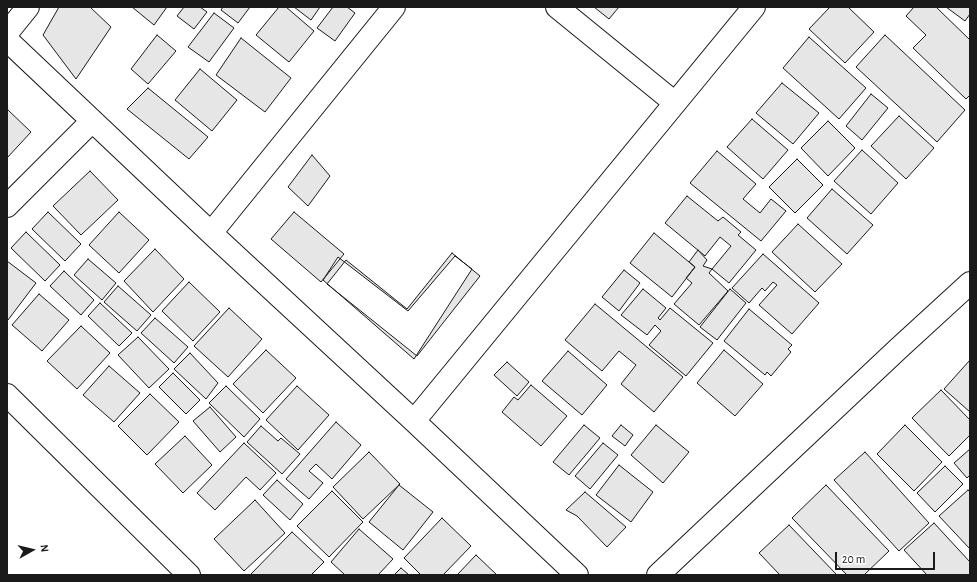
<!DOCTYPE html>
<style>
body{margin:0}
#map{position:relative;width:977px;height:582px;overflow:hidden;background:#fff;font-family:"Alegreya Sans",sans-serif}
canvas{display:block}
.frame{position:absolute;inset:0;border:8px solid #1a1a1a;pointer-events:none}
.north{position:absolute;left:12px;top:530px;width:40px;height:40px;-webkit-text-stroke:3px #fff;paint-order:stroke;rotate:82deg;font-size:11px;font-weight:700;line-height:16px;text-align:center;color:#1a1a1a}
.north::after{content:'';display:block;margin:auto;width:14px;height:18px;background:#1a1a1a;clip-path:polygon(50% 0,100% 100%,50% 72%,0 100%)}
.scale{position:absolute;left:835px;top:552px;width:100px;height:18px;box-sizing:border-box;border:2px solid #1a1a1a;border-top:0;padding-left:5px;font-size:12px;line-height:14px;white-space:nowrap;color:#1a1a1a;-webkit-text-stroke:3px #fff;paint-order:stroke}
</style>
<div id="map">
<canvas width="977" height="582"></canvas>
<div class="frame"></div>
<div class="north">N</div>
<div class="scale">20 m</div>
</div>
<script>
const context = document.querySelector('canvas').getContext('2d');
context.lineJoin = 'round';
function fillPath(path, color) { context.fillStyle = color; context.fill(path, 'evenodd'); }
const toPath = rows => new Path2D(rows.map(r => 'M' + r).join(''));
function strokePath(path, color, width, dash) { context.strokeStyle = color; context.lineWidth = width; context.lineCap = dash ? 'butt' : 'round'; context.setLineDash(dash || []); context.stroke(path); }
const building = toPath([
 [59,7,90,7,111,27,76,79,43,35,59,7],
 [132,7,167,7,154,25,132,7],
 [184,7,200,7,207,12,194,29,177,16,184,7],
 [223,7,250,7,238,23,221,10,223,7],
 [279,7,286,7,314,31,289,62,256,35,279,7],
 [294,7,320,7,311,20,294,7],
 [333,7,347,7,355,13,335,41,317,28,333,7],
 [594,7,619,7,609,19,594,7],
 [830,7,848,7,874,32,845,63,809,29,830,7],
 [914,7,936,7,970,40,970,95,966,99,913,48,926,35,906,16,914,7],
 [946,7,970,7,970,14,965,21,946,7],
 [214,13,234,28,209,62,188,47,214,13],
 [157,35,176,51,148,84,131,69,157,35],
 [885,35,965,110,937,142,856,67,885,35],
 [809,37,866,88,839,119,783,68,809,37],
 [241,38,291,78,265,112,216,75,241,38],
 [200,69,237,100,212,131,175,100,200,69],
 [782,83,819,113,793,144,756,113,782,83],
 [148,88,208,137,189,159,127,109,148,88],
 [871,94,888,108,862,140,846,126,871,94],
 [7,109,31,132,7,158,7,109],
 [899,116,934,148,906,179,871,146,899,116],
 [752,119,788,150,763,179,727,147,752,119],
 [828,121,855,148,828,176,801,148,828,121],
 [862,150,898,183,871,214,834,181,862,150],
 [717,151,756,184,743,199,760,213,771,199,786,211,761,241,690,183,717,151],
 [312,155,330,176,308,206,288,187,312,155],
 [797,159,823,185,795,213,769,187,797,159],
 [90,171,118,200,81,235,53,206,90,171],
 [832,189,873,225,847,254,807,218,832,189],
 [687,196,718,221,723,217,741,232,738,235,756,250,729,283,712,269,731,246,720,237,705,256,665,223,687,196],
 [48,212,81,244,65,261,32,229,48,212],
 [119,212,149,240,119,273,89,245,119,212],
 [294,212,344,254,321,282,271,239,294,212],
 [798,224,842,264,815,292,772,252,798,224],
 [26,232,60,265,45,281,11,248,26,232],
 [654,233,695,267,672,297,630,263,654,233],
 [155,249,184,279,153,312,124,281,155,249],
 [698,250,707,260,703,266,712,269,709,273,728,291,699,325,674,304,692,283,686,278,695,267,689,262,698,250],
 [452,253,480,276,417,356,327,284,346,260,407,309,452,253],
 [763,254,819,303,792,334,759,305,777,285,773,282,765,291,762,288,749,303,732,288,763,254],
 [455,256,472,269,414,359,323,280,338,257,408,311,455,256],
 [88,259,116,283,102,300,74,275,88,259],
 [7,261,36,283,8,320,7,319,7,261],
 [624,270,640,283,619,311,602,297,624,270],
 [64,271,94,300,81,315,50,286,64,271],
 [189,282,220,312,193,341,162,311,189,282],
 [118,286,151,315,137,331,104,302,118,286],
 [643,289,666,308,658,318,660,320,670,308,713,343,686,376,649,345,661,331,655,325,647,335,621,315,643,289],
 [730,289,746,303,717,340,700,327,730,289],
 [39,294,69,320,42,351,12,325,39,294],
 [100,303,132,333,119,346,88,316,100,303],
 [595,304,683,377,654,412,621,384,636,365,619,351,602,371,565,340,595,304],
 [229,308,262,339,228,377,194,346,229,308],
 [749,309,792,345,788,349,791,352,771,376,767,372,765,375,724,341,749,309],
 [155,318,188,347,174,363,141,333,155,318],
 [81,326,110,353,77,389,47,361,81,326],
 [138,337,169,369,149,388,118,355,138,337],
 [266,350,296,378,263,413,233,384,266,350],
 [724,350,763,384,735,416,697,383,724,350],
 [568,351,607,385,582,415,542,381,568,351],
 [190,353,218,383,206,399,174,369,190,353],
 [970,360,970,412,944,389,970,360],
 [507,362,529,382,517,396,494,375,507,362],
 [109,366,140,393,114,422,83,395,109,366],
 [173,373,200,400,186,414,159,387,173,373],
 [531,385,567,416,541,446,502,412,514,397,518,400,531,385],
 [226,386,260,419,244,437,209,403,226,386],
 [297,386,329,415,298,450,266,420,297,386],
 [941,390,970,420,970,435,949,456,912,418,941,390],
 [150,394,179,422,147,455,118,426,150,394],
 [210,407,236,437,220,452,193,421,210,407],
 [336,422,361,445,332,479,316,464,309,471,323,483,309,499,286,479,336,422],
 [584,425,600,438,569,475,553,462,584,425],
 [621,425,633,435,625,446,612,436,621,425],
 [656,425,689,452,663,483,631,455,656,425],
 [905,425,942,462,914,491,877,454,905,425],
 [261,426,278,441,281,438,300,454,282,474,247,442,261,426],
 [185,436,212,465,183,493,155,464,185,436],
 [244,443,276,473,260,490,246,477,215,510,197,493,244,443],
 [603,443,618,455,590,489,575,476,603,443],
 [970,449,970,475,967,478,954,463,970,449],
 [369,452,400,484,363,519,333,487,369,452],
 [865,452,929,523,899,551,834,480,865,452],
 [619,465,653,492,631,522,596,495,619,465],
 [945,466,963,484,935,512,917,493,945,466],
 [277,480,303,504,290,520,263,495,277,480],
 [399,485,433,512,403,550,369,522,399,485],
 [826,485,889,551,864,575,847,575,792,518,826,485],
 [968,490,970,492,970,549,939,516,968,490],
 [332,491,363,522,329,557,297,526,332,491],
 [585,492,626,527,607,547,577,516,566,510,585,492],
 [255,500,285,533,244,571,214,539,255,500],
 [442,518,471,546,443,575,421,575,404,558,442,518],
 [934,523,970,562,970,575,927,575,904,550,934,523],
 [789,525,837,575,780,575,759,553,789,525],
 [359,529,393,559,378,575,345,575,331,562,359,529],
 [292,532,324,562,311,575,250,575,292,532],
 [476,555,497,575,457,575,476,555],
 [401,568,409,575,394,575,401,568]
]);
const minor = toPath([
 [557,7,675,103],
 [7,33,28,7],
 [7,40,211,233,414,421,577,575],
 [7,206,92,121],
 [211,233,394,7],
 [7,395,189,575],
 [414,421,754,7],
 [658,575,898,349,970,283]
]);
fillPath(building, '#e6e6e6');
strokePath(building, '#1a1a1a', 1);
strokePath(minor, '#1a1a1a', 24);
strokePath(minor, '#fff', 22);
</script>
